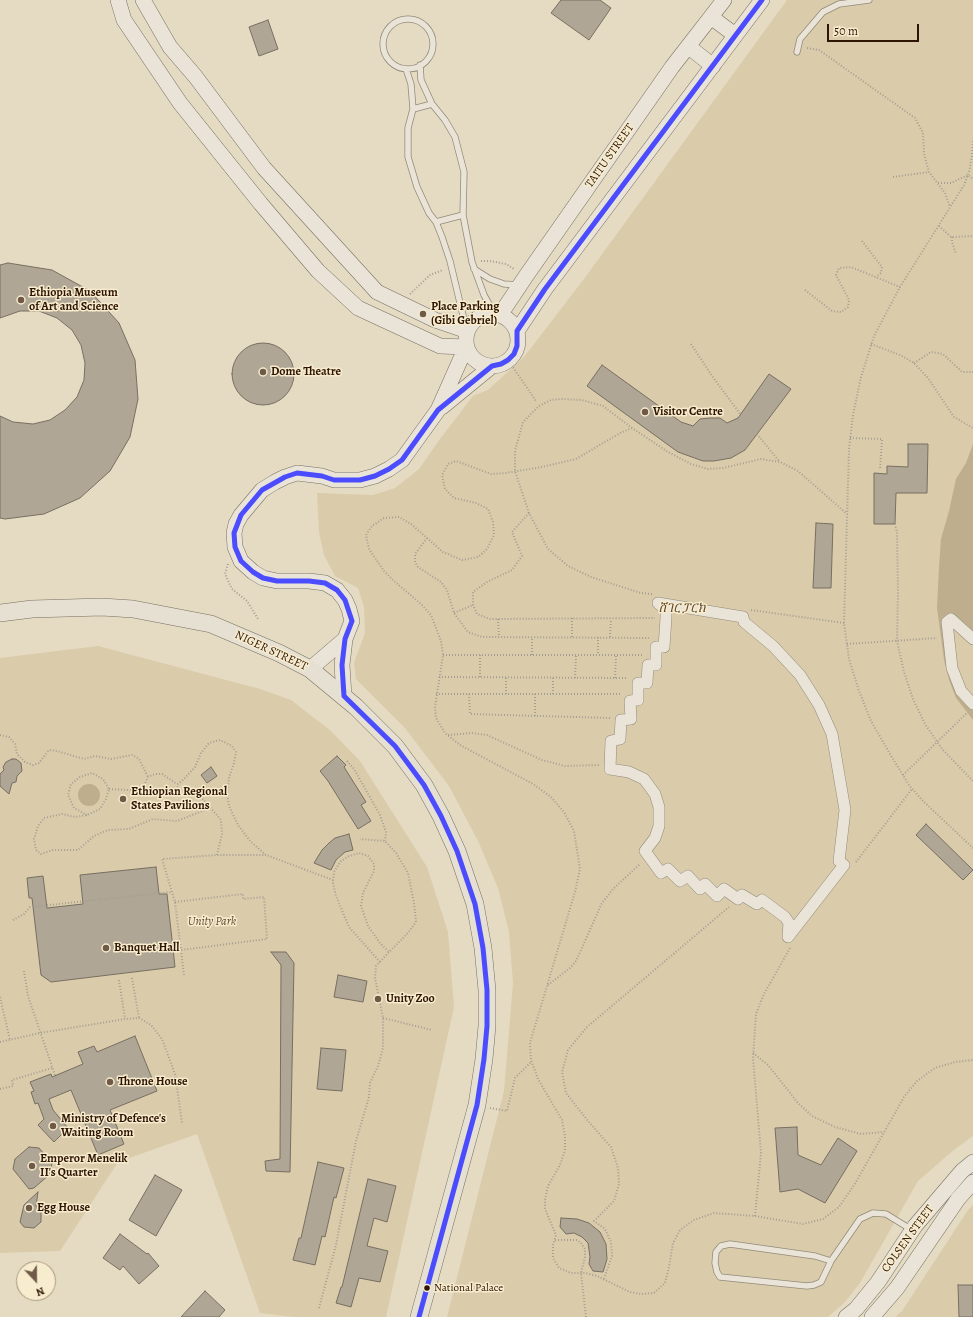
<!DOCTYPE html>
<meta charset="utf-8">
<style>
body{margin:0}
#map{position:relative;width:973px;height:1317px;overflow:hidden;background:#e4dbc2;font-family:Alegreya,serif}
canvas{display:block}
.north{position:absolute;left:16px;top:1261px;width:40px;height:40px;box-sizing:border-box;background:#f7ecce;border:1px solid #a7967d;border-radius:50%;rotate:158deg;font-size:11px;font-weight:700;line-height:16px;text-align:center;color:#2e1403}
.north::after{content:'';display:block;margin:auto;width:14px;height:18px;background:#6e5a46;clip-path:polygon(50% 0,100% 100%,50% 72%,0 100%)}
.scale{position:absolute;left:827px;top:24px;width:92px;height:18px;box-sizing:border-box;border:2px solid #2e1403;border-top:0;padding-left:5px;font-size:12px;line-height:14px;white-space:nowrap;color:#2e1403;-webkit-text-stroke:3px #f7ecce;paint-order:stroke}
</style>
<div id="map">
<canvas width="973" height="1317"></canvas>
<div class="north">N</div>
<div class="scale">50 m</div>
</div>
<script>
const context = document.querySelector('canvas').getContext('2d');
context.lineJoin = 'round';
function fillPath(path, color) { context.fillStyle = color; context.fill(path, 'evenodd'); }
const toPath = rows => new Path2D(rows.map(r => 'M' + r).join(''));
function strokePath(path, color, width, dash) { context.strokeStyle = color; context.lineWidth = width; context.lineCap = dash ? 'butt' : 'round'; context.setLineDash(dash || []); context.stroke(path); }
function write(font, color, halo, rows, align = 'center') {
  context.font = font + ' Alegreya,"Noto Serif Ethiopic",serif'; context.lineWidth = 3; context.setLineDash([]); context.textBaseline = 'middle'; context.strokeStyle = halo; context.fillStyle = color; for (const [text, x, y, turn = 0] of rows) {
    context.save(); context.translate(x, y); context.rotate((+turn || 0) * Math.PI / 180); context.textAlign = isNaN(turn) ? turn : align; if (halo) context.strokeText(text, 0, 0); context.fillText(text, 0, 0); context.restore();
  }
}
const green = toPath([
 [787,0,973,0,973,1136,955,1149,918,1181,860,1283,844,1303,828,1317,447,1317,504,1091,513,983,509,932,498,888,478,841,449,786,405,728,356,679,354,663,365,633,364,607,358,588,335,576,324,555,319,532,317,493,373,495,395,488,419,469,440,439,473,396,488,390,524,357,584,279],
 [98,646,260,689,291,700,331,731,360,761,427,867,448,932,454,1007,386,1317,294,1317,260,1313,197,1134,118,1162,60,1251,0,1253,0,658],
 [973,1205,973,1317,895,1317,902,1311,968,1210]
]);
const water = toPath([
 [973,444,973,639,951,620,952,668,973,704,973,720,956,698,949,680,944,660,937,608,939,567,941,539,949,511,956,479,966,463],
 '78 795a11 11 0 1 1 22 0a11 11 0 1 1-22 0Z'
]);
const building = toPath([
 [561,0,600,0,611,8,589,40,551,13,561,0],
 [268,20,278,49,259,56,249,27,268,20],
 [8,263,52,270,90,291,119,323,135,360,138,399,130,437,110,471,80,498,44,514,5,519,0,518,0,416,13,422,33,424,50,420,65,410,77,397,84,380,85,363,81,345,72,330,57,318,39,311,20,311,0,318,0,265,8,263],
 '232 374a31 31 0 1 1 62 0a31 31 0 1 1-62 0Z',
 [602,365,681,422,693,426,700,419,710,418,720,418,727,423,738,418,769,374,791,389,745,450,731,458,714,461,703,461,678,452,587,386,602,365],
 [908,444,928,444,927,493,896,493,895,524,874,524,874,473,887,474,887,466,908,467,908,444],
 [816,523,833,524,831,588,813,588,816,523],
 [337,756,346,765,344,767,366,802,361,805,371,821,358,829,328,781,320,771,337,756],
 [12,759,16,759,21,763,22,771,17,776,16,782,12,783,9,794,0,786,0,774,4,770,3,767,6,762,12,759],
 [211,767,217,776,207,783,201,775,211,767],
 [926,824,973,870,963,880,916,835,926,824],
 [349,834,353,850,345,852,336,860,331,870,314,863,322,850,329,843,335,838,349,834],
 [156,867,159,894,167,894,175,967,51,982,41,975,32,898,29,898,27,878,43,876,47,908,83,904,80,875,156,867],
 [271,952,286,952,294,963,290,1172,266,1171,265,1161,280,1159,281,965,271,952],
 [338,975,367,981,363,1002,334,997,338,975],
 [135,1036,157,1091,110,1110,124,1144,98,1155,71,1090,49,1099,53,1110,68,1128,54,1142,38,1125,44,1119,38,1103,35,1104,31,1092,34,1091,30,1082,51,1074,52,1077,83,1064,78,1052,94,1046,97,1052,135,1036],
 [321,1048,346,1050,342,1091,317,1089,321,1048],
 [797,1127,798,1155,821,1165,838,1138,857,1151,825,1203,798,1189,780,1192,775,1128,797,1127],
 [29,1147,39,1148,52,1163,50,1174,34,1188,29,1189,13,1169,15,1159,29,1147],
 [318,1162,344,1168,336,1198,334,1197,325,1237,322,1236,315,1265,293,1260,299,1238,301,1238,318,1162],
 [155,1175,182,1190,156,1236,129,1220,155,1175],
 [368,1179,396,1186,387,1222,374,1218,367,1246,388,1251,380,1282,359,1278,351,1307,336,1303,341,1287,342,1287,368,1179],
 [38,1192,36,1206,41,1212,41,1222,34,1228,24,1227,20,1222,24,1205,38,1192],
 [561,1218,577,1219,589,1223,600,1232,606,1244,607,1259,603,1272,593,1271,589,1264,590,1257,588,1243,582,1237,574,1233,566,1234,560,1227,561,1218],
 [120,1234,147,1254,148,1253,159,1266,139,1284,123,1266,120,1270,103,1258,120,1234],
 [958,1285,973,1285,973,1317,959,1317,958,1285],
 [205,1291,225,1310,219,1317,181,1317,205,1291]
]);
const path = toPath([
 [807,48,819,50,915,118,923,133,924,154,929,172,945,193,950,207],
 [973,141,972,156,969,172,964,185,900,287,874,336,861,377,853,415,849,449,844,623,849,659,859,691,871,721,890,754,909,785,923,801,973,848],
 [893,177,929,172],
 [938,183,951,183,968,175,973,179],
 [939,226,951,237,973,236],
 [952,237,952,242,956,254],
 [862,241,882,267,881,273,876,277],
 [481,261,490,261,506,264,514,269],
 [805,290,832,311,841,312,848,307,849,300,836,275,839,268,851,267,900,287],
 [410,294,430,275,443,270],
 [691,344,712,376,741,415],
 [871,344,900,355,914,363,928,378,954,417,973,428],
 [508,360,536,401],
 [914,363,931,352,943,354,962,372,973,372],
 [632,428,620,433,576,459,542,467,506,473,491,474,456,461,448,464,442,475,445,489,454,498,476,503,488,509,493,522,494,535,487,549,478,557,462,560,443,552,411,524,399,517,384,518,372,526,366,535,369,549,384,571,394,581,421,604,431,615,441,641,443,655,435,707,436,718,445,733,460,745,533,784,551,797,564,812,574,831,580,869,575,892,530,1043,531,1060,538,1079,562,1120,565,1136,565,1150,560,1165,548,1186,545,1200,545,1209,556,1235,553,1245,553,1258,559,1268,571,1273,585,1273,597,1276,630,1292,641,1294,654,1293,665,1283,669,1267,673,1243,680,1230,694,1220,714,1213,755,1216,803,1224,823,1219,839,1207,856,1182,904,1097,917,1081,935,1068,955,1062,973,1060],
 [757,434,779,461],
 [850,438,882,439,880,470],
 [529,513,512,532,522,556,512,570,487,582,473,592,473,605,477,614,490,619,655,618],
 [894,521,897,532,898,593,897,641,904,672,913,699,925,724,942,749,973,781],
 [427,538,415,554,415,562,418,567,441,582,447,590,454,613,468,632,482,637,649,638],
 [228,564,225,574,232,589,247,601,258,619],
 [652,594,641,593,591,577,568,566,548,549,529,513,515,471,515,451,523,422,539,406,551,400,563,399,582,400,603,406,632,428,668,452,691,464,708,469,723,468,761,459,780,462,798,471,847,514],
 [751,610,844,623],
 [454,613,473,605],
 [572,618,572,637],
 [498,619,499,637],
 [598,637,598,655],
 [610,637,611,619],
 [847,644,937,638],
 [443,655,642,655],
 [532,655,532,638],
 [439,677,628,678],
 [480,677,480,655],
 [553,678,553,694],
 [575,678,576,655],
 [615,678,616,655],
 [436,694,621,694],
 [469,694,470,714,611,718],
 [506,694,506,677],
 [535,694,535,716],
 [0,735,9,737,15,744,17,754,25,762,33,765,39,763,49,750,57,751,84,759,95,756,111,759,132,755,139,759,148,777],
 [448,735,472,733,487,735,542,760,565,766,599,765],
 [347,761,354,769,380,815,386,832,385,841],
 [903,775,967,713],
 [109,789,129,790,139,789,144,785,148,777,155,774,162,774,177,784],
 [87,815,74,808,68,795,71,784,80,777,92,773,103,779,109,789,106,799,100,809,87,815,75,817,62,814,44,818,38,826,34,839,36,850,41,854,53,850,78,850,94,836,108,830,129,829,153,819,177,821,210,808],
 [217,855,222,834,221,820,201,797,177,789,178,784,184,779,195,767,201,753,209,743,220,740,232,746,236,752,234,763,229,778,227,793,229,806,238,825,251,842,266,855,333,880],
 [856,862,912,789],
 [175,902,243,894,243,899,264,897,267,939,181,950],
 [13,920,24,914,30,907,172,892],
 [380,962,349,927,336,896,333,883,334,872,341,861,349,856,359,853,368,856,374,864,374,871,363,893,361,906,368,926,380,943,389,952],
 [24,971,28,996,56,1078],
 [184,975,175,902,162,859,217,855,266,855],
 [132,978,139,1018],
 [119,980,125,1019],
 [548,985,570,968,576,961,602,903,613,889,640,864],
 [0,997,10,1040],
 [383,1018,432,1030],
 [0,1042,40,1033,125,1019,139,1018,151,1025,162,1039,175,1074,182,1123],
 [753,1053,768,1065,798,1103,812,1116,835,1127,861,1134,884,1132],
 [0,1089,13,1086,12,1080,52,1068],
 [490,1108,507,1111,515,1078,532,1061],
 [755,1216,761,1153,753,1058,756,1014,764,994,790,948],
 [555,1240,577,1240,581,1243,585,1249,585,1257,581,1273,586,1317],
 [604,1279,612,1256,611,1242,605,1229,594,1221,614,1201,619,1184,618,1168,611,1147,588,1121,566,1093,562,1072,568,1050,587,1027,729,907],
 [319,1308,336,1245,356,1141,369,1097,370,1083,378,1066,383,1048,383,1018,375,978,376,966,389,952,408,933,416,922,414,903,408,873,396,853,385,841,360,839]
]);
const lane = toPath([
 '383 44a25 25 0 1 1 50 0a25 25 0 1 1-50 0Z',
 [797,52,800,39,823,12,839,4,869,0],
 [420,65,421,80,432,104,445,120,455,137,464,172,463,215,472,262,484,295,494,313],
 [406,69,411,84,413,109,408,128,408,157,417,187,429,213,436,222,442,237,450,261,466,328],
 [413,109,432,104],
 [436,222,463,215],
 [474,269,490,279,504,284,519,285],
 [831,1261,821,1282,814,1285,807,1286,720,1277,717,1272,715,1263,716,1252,721,1246,730,1244,815,1256,831,1261,860,1219,873,1213,886,1214,912,1230]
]);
const street = toPath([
 [658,603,743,617,744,622,773,646,800,675,819,705,832,734,845,810,839,861,844,865,788,937,789,923,785,917,762,900,757,904,742,895,738,899,724,889,717,896,705,884,700,889,688,876,680,881,668,869,661,873,645,851,655,838,659,826,659,807,655,794,644,779,629,772,610,769,611,741,620,739,621,720,631,719,630,701,638,700,638,683,647,683,648,665,656,665,656,647,664,647,666,618,666,610,658,603],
 [973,639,951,619,947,622,952,668,961,691,973,704]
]);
const secondary = toPath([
 [118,0,124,20,180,103,261,204,318,271,358,308,440,346,466,347],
 [143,0,170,47,195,76,264,168,377,292,435,320,467,331],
 [711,17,735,35],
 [689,47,713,66],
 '466 340a26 26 0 1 1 52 0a26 26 0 1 1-52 0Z',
 [500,315,526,276,672,67,724,0],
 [517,331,545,289,762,0],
 [442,407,492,366],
 [310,669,345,639],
 [344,696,342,665,345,639,352,621,349,609,345,600,337,590,325,583,309,581,277,581,263,578,253,572,241,561,235,547,234,533,236,524,241,515,262,490,275,482,285,477,297,473,322,476,334,480,360,480,375,476,389,469,402,460,438,410,466,347],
 [846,1317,856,1309,878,1282,915,1226,962,1171,973,1162],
 [872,1317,897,1288,958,1199,973,1182]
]);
const primary = toPath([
 [0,613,32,609,102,607,133,609,211,624,279,653,310,669,356,707,395,746,424,785,441,816,457,851,475,904,483,948,487,990,487,1026,484,1059,477,1105,419,1317]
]);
const bus1 = toPath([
 [419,1317,477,1105,484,1059,487,1026,487,990,483,948,475,904,457,851,441,816,424,785,395,746,344,696,342,665,345,639,352,621,345,600,337,590,325,583,309,581,277,581,263,578,253,572,241,561,235,547,234,533,241,515,262,490,285,477,297,473,322,476,334,480,360,480,375,476,389,469,402,460,438,410,492,366,501,364,508,360,514,354,517,346,517,331,545,289,762,0]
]);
const markers = [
 [21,300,4,"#6e5a46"],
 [423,314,4,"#6e5a46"],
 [263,372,4,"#6e5a46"],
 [645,412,4,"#6e5a46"],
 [123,799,4,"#6e5a46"],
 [106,948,4,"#6e5a46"],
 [378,999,4,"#6e5a46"],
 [110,1082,4,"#6e5a46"],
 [53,1126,4,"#6e5a46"],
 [32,1166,4,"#6e5a46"],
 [29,1208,4,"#6e5a46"],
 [427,1288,3.5,"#2e1403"]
];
const busNames = [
 ["National Palace",434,1288]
];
const streetNames = [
 ["TAITU STREET",610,156,-55],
 ["NIGER STREET",271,651,25],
 ["COLSEN STEET",908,1239,-54]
];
const poiNames = [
 ["Ethiopia Museum",29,293],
 ["of Art and Science",29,307],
 ["Place Parking",431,307],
 ["(Gibi Gebriel)",431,321],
 ["Dome Theatre",271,372],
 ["Visitor Centre",653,412],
 ["Ethiopian Regional",131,792],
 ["States Pavilions",131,806],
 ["Banquet Hall",114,948],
 ["Unity Zoo",386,999],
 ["Throne House",118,1082],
 ["Ministry of Defence's",61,1119],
 ["Waiting Room",61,1133],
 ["Emperor Menelik",40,1159],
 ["II's Quarter",40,1173],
 ["Egg House",37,1208]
];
const parkNames = [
 ["ሸገር ፓርክ",682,609],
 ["Unity Park",212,922]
];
fillPath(green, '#dacbaa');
fillPath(water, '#bfae8e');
fillPath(building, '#afa695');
strokePath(building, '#786f61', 1);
strokePath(lane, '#928a7a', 7);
strokePath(street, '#928a7a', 12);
strokePath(secondary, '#786f61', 16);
strokePath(primary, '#786f61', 18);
strokePath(path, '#a49e93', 2, [1, 2]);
strokePath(lane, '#e9e4d7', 5.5);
strokePath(street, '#e9e4d7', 11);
strokePath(secondary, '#e9e4d7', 15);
strokePath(primary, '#e5e0d1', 17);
strokePath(bus1, '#4c4cff', 5);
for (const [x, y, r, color] of markers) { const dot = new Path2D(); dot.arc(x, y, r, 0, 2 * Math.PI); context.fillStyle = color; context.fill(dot); strokePath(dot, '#f7ecce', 1.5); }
write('11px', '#2e1403', '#f7ecce', busNames, 'left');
write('12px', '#2e1403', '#f7ecce', streetNames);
write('bold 12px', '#2e1403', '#f7ecce', poiNames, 'left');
write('italic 12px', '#5f472f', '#f7ecce', parkNames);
</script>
